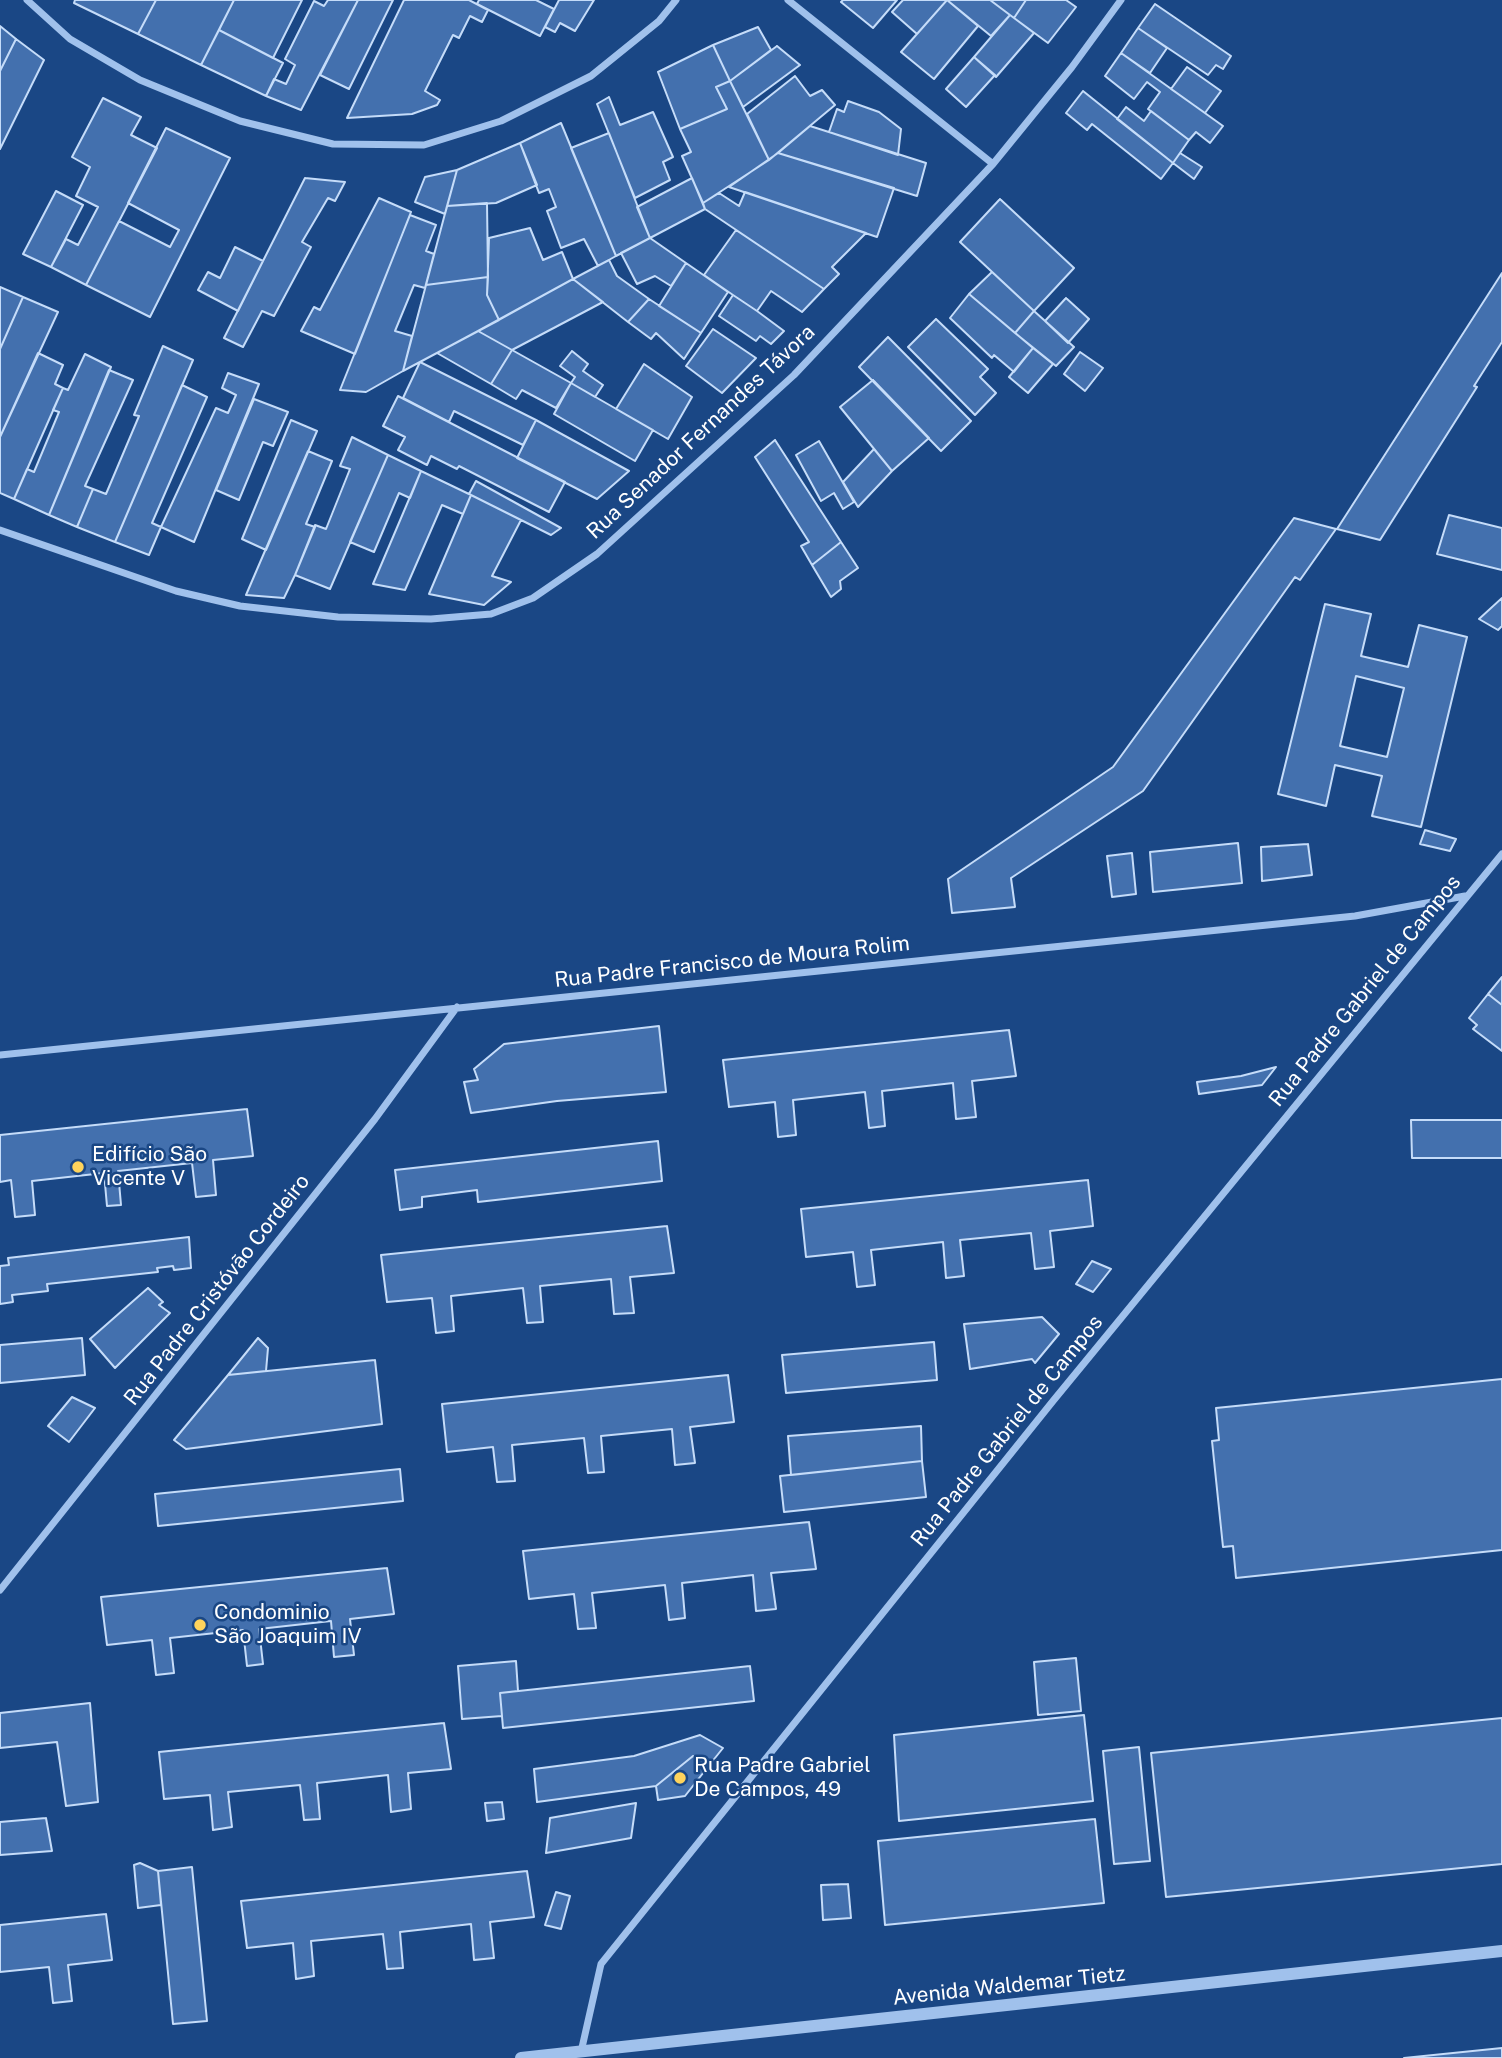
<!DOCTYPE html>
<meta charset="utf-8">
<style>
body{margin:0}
canvas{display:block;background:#1a4785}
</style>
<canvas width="1502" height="2058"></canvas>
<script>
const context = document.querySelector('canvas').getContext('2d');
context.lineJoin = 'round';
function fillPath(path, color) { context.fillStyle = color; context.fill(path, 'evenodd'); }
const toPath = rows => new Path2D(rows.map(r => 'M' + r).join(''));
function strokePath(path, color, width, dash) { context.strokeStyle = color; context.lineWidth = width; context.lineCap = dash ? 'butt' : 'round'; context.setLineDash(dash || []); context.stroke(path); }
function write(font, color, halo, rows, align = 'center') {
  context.font = font + ' "Public Sans",sans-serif'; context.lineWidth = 5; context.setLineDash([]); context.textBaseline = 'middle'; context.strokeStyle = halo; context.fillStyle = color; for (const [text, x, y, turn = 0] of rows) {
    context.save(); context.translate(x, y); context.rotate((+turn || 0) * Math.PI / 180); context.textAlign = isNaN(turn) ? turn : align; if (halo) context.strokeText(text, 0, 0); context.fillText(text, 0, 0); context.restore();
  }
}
const building = toPath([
 [75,0,156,0,138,34,74,3,75,0],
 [156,0,234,0,201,65,138,34,156,0],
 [234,0,302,0,273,58,219,30,234,0],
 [328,0,358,0,301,110,266,96,274,79,286,84,295,65,285,59,314,1,324,6,328,0],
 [358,0,393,0,349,89,320,75,358,0],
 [404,0,469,0,488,10,482,22,470,16,459,38,453,35,425,91,440,100,437,105,412,114,347,118,404,0],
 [479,0,536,0,554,9,540,36,477,4,479,0],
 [559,0,594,0,575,31,560,23,555,32,545,27,559,0],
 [843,0,897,0,873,28,841,2,843,0],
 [903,0,947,0,917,34,892,12,903,0],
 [947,0,990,0,1010,15,991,36,947,0],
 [947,0,978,26,934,79,901,52,947,0],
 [990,0,1026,0,1014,18,990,0],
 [1026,0,1066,0,1076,7,1048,43,1014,18,1026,0],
 [1155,4,1231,56,1223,69,1216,65,1208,75,1138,28,1155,4],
 [1010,15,1034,33,996,77,974,57,1010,15],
 [0,26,16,39,0,71,0,26],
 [758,27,771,50,730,81,713,45,758,27],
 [1138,28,1167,48,1150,73,1121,53,1138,28],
 [219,30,283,63,266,96,201,65,219,30],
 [16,39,44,60,0,149,0,71,16,39],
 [713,45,730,81,716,87,727,109,680,129,658,72,713,45],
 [777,46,800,65,743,107,730,81,777,46],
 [1121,53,1223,126,1210,143,1196,132,1189,140,1148,109,1160,92,1147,82,1134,99,1105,76,1121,53],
 [974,57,995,75,966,107,946,89,974,57],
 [1187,67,1221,91,1205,113,1171,89,1187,67],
 [795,76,810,96,822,90,835,105,769,160,747,114,795,76],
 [730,81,769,160,703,203,682,156,691,152,680,129,727,109,716,87,730,81],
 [1083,91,1173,163,1161,179,1092,124,1087,130,1066,113,1083,91],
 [609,97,620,125,653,112,673,157,663,162,670,180,635,198,597,104,609,97],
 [103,98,141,117,131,135,157,148,86,285,51,267,66,239,78,245,98,207,76,196,90,167,72,157,103,98],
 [848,101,879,112,901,129,898,155,829,132,837,109,844,112,848,101],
 [1126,107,1144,121,1151,111,1189,140,1173,163,1117,119,1126,107],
 [561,123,616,256,598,266,584,239,561,248,547,211,556,207,549,189,539,193,520,143,561,123],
 [810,126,926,163,917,196,778,153,810,126],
 [166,128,230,158,150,317,86,285,119,221,170,247,179,230,128,203,166,128],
 [609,133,650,238,616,256,571,148,609,133],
 [520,143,537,185,496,203,447,206,457,170,520,143],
 [778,153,894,188,877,237,729,187,778,153],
 [1180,153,1202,167,1194,179,1173,163,1180,153],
 [457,170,445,214,415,202,425,177,457,170],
 [305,178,345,182,335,201,328,198,302,242,311,247,274,316,262,311,243,347,224,338,305,178],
 [692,178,705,209,650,238,637,207,692,178],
 [56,191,83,205,51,267,23,254,56,191],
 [745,192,866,233,832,267,839,274,824,289,705,209,703,203,719,193,739,206,745,192],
 [379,198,411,212,355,354,301,331,314,307,320,310,379,198],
 [1000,199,1074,268,1034,311,960,242,1000,199],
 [487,203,488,277,426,285,447,206,487,203],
 [410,215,436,225,426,251,434,254,425,288,414,285,395,331,412,336,403,371,366,392,340,390,410,215],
 [530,228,543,260,562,252,573,279,499,320,487,295,489,238,530,228],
 [736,230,824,289,802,312,771,291,757,311,733,295,704,275,736,230],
 [650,238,686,263,671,286,655,276,637,284,621,253,650,238],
 [235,247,263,261,238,311,198,290,208,272,220,278,235,247],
 [609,260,617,276,649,299,628,322,573,279,609,260],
 [686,263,728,292,701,333,659,306,686,263],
 [992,272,1034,311,1015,333,969,294,992,272],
 [1502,273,1502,342,1474,386,1477,387,1380,540,1337,529,1502,273],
 [488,277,487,295,499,320,403,371,426,285,488,277],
 [573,279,603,302,512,350,478,331,573,279],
 [0,287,23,297,0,349,0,287],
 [969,294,1033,348,1014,372,994,355,992,358,950,318,969,294],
 [733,295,757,311,784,331,771,344,760,336,756,341,719,316,733,295],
 [23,297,58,312,0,437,0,349,23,297],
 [1066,298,1089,319,1068,343,1045,321,1066,298],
 [649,299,701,333,684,359,656,333,651,339,628,322,649,299],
 [1034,311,1074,347,1056,366,1015,333,1034,311],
 [936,319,988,369,980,377,996,393,975,415,908,347,936,319],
 [713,329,756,358,722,393,686,366,713,329],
 [478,331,512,350,491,384,437,353,478,331],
 [888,337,971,421,941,451,859,367,888,337],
 [163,346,193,360,115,542,77,527,93,489,106,494,139,416,134,415,163,346],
 [1033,348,1053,364,1028,393,1009,377,1033,348],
 [512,350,571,383,556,408,522,390,516,399,491,384,512,350],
 [572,351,588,364,583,371,603,385,595,397,571,383,575,377,560,366,572,351],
 [1080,352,1103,368,1085,391,1064,374,1080,352],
 [38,353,63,365,55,384,63,388,14,499,0,493,0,437,38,353],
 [85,354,111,367,49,515,14,499,27,469,34,472,59,412,53,410,63,388,68,390,85,354],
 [420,362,536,420,523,445,454,411,449,422,403,398,420,362],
 [644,364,692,397,668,439,616,409,644,364],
 [109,370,133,380,85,486,93,489,77,527,49,515,109,370],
 [228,373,259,384,194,542,161,527,216,408,228,413,236,395,222,388,228,373],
 [873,380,929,438,892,471,840,407,873,380],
 [571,383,653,430,635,461,554,414,571,383],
 [182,385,207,397,152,523,161,527,149,555,115,542,182,385],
 [398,396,565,482,549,512,459,466,457,469,431,456,427,465,398,450,405,437,383,426,398,396],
 [254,399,288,412,273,446,263,442,239,500,216,490,254,399],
 [291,420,317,431,266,550,242,539,291,420],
 [536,420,629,471,597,499,517,458,536,420],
 [352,437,388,455,330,589,295,575,315,525,326,529,350,469,340,466,352,437],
 [775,440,841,542,812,565,801,546,809,542,755,457,775,440],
 [819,441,854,502,843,509,834,493,821,501,796,455,819,441],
 [874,449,892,471,858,507,843,482,874,449],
 [308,451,332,461,306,524,315,527,295,575,284,598,246,595,308,451],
 [388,455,421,471,410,498,399,493,374,552,350,542,388,455],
 [421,471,471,495,463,514,442,505,405,590,373,584,421,471],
 [476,481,561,528,551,535,469,494,476,481],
 [471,495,521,520,492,576,511,582,484,605,429,594,471,495],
 [1449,515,1502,528,1502,570,1437,554,1449,515],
 [1294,518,1336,529,1300,580,1295,577,1143,791,1011,878,1015,907,952,913,948,879,1113,767,1294,518],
 [841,542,858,568,840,581,841,589,831,597,812,565,841,542],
 [1502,598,1502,626,1498,630,1479,619,1502,598],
 [1325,604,1371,614,1361,656,1408,667,1419,625,1467,637,1421,827,1372,816,1382,776,1335,765,1326,806,1278,794,1325,604],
 [1356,676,1404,688,1387,757,1340,746,1356,676],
 [1425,830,1456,839,1450,851,1420,844,1425,830],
 [1238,843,1242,883,1153,892,1150,852,1238,843],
 [1308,844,1312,875,1262,881,1261,847,1308,844],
 [1132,853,1136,894,1112,897,1107,856,1132,853],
 [1502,977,1502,1005,1488,994,1502,977],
 [1488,994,1502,1005,1502,1051,1473,1029,1477,1025,1469,1018,1488,994],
 [659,1026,666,1092,557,1101,471,1113,464,1082,478,1080,474,1069,504,1044,659,1026],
 [1009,1030,1016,1076,972,1081,976,1117,956,1119,953,1083,882,1091,885,1126,869,1128,865,1092,793,1100,796,1135,778,1137,775,1102,729,1107,723,1060,1009,1030],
 [1276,1067,1262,1085,1199,1094,1197,1082,1241,1076,1276,1067],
 [247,1109,253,1156,213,1160,216,1195,196,1197,192,1163,118,1171,121,1205,107,1206,104,1173,32,1181,35,1215,15,1217,11,1180,0,1182,0,1135,247,1109],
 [1411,1120,1502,1120,1502,1158,1412,1158,1411,1120],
 [658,1141,662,1181,478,1202,477,1190,422,1197,422,1207,400,1210,395,1170,658,1141],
 [1088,1180,1093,1226,1050,1231,1054,1267,1035,1269,1031,1233,960,1240,964,1276,946,1278,943,1242,871,1250,875,1285,857,1287,853,1252,806,1257,801,1209,1088,1180],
 [667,1226,674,1273,630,1277,634,1313,614,1314,611,1279,540,1286,543,1322,527,1323,523,1288,451,1296,454,1331,436,1333,432,1298,387,1302,381,1255,667,1226],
 [189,1237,191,1268,174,1270,173,1266,157,1268,158,1272,47,1284,48,1291,12,1295,13,1302,0,1304,0,1266,9,1265,8,1258,189,1237],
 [1092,1261,1111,1269,1093,1292,1076,1284,1092,1261],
 [148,1288,163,1302,159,1305,170,1313,115,1368,90,1339,148,1288],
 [1042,1317,1059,1334,1035,1363,1032,1359,970,1369,964,1324,1042,1317],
 [82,1338,85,1375,0,1383,0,1345,82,1338],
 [258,1338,268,1348,266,1371,228,1375,258,1338],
 [934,1342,937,1380,786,1393,782,1355,934,1342],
 [375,1360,382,1424,186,1449,174,1440,228,1375,375,1360],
 [728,1375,734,1422,690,1427,695,1463,675,1465,672,1429,601,1436,604,1472,588,1473,584,1438,512,1445,515,1481,497,1482,493,1447,447,1452,442,1404,728,1375],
 [1502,1379,1502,1550,1236,1578,1233,1546,1223,1547,1212,1441,1219,1440,1216,1408,1502,1379],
 [72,1397,95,1408,69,1442,48,1426,72,1397],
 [921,1426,922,1461,791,1475,788,1436,921,1426],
 [922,1461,926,1497,784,1512,780,1476,922,1461],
 [400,1469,403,1501,158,1526,155,1494,400,1469],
 [809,1522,816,1569,771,1573,776,1609,756,1611,753,1575,682,1583,685,1618,669,1620,665,1585,592,1593,596,1628,578,1629,574,1594,529,1599,523,1551,809,1522],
 [387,1568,394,1614,350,1619,354,1655,334,1657,331,1621,259,1629,263,1664,247,1666,243,1630,170,1638,174,1673,156,1675,152,1640,107,1645,101,1597,387,1568],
 [1076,1658,1081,1711,1038,1715,1034,1662,1076,1658],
 [516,1661,518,1691,500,1693,502,1716,462,1719,458,1666,516,1661],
 [750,1666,754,1701,503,1728,500,1693,750,1666],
 [90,1703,98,1802,66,1806,57,1742,0,1748,0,1713,90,1703],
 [1084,1715,1093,1801,899,1821,894,1735,1084,1715],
 [1502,1718,1502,1864,1166,1897,1151,1753,1502,1718],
 [444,1723,451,1769,408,1773,411,1809,391,1812,388,1775,317,1783,320,1819,304,1820,300,1785,228,1792,232,1827,213,1830,210,1795,164,1799,159,1752,444,1723],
 [700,1735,723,1748,711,1763,693,1756,656,1786,537,1802,534,1769,634,1756,700,1735],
 [1139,1747,1150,1861,1114,1864,1103,1751,1139,1747],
 [693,1756,711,1763,685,1796,658,1800,656,1786,693,1756],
 [502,1802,504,1819,487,1821,485,1803,502,1802],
 [636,1803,631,1838,546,1853,550,1818,636,1803],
 [46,1818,52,1851,0,1855,0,1822,46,1818],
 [1095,1819,1104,1903,885,1925,878,1841,1095,1819],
 [140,1863,158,1871,161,1905,138,1908,134,1865,140,1863],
 [192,1867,207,2021,173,2024,158,1871,192,1867],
 [527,1871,534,1917,490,1922,494,1958,474,1960,471,1924,400,1932,403,1968,387,1969,383,1934,311,1941,314,1976,296,1979,293,1943,247,1948,241,1901,527,1871],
 [848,1884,851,1918,823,1920,821,1885,848,1884],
 [556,1892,570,1896,561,1929,545,1925,556,1892],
 [106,1914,112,1960,68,1965,72,2001,53,2003,49,1967,0,1972,0,1925,106,1914],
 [1502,2048,1502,2058,1404,2058,1502,2048]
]);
const minor = toPath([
 [27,0,70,39,140,80,240,121,333,144,424,145,501,121,591,76,659,21,676,0],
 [788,0,993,164],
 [0,530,176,591,240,606,338,617,431,619,491,614,533,598,597,554,794,375,993,164,1072,67,1121,0],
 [0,1055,1355,916,1465,896],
 [0,1590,375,1119,457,1007],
 [581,2052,601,1964,1053,1401,1502,854]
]);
const tertiary = toPath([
 [521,2058,1502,1951]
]);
const markers = [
 [78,1167,7,"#fed35c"],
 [200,1625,7,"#fed35c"],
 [680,1778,7,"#fed35c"]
];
const streetNames = [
 ["Rua Senador Fernandes Távora",701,432,-43],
 ["Rua Padre Francisco de Moura Rolim",732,962,-6],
 ["Rua Padre Gabriel de Campos",1365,991,-51],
 ["Rua Padre Cristóvão Cordeiro",217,1290,-52],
 ["Rua Padre Gabriel de Campos",1007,1431,-51],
 ["Avenida Waldemar Tietz",1009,1986,-6]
];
const poiNames = [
 ["Edifício São",92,1155],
 ["Vicente V",92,1179],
 ["Condominio",214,1613],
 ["São Joaquim IV",214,1637],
 ["Rua Padre Gabriel",694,1766],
 ["De Campos, 49",694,1790]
];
fillPath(building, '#4370ae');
strokePath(building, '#c5dcf9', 2);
strokePath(minor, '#a0c1ec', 7);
strokePath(tertiary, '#a0c1ec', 12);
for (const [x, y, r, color] of markers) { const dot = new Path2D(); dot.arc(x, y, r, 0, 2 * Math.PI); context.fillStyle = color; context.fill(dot); strokePath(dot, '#1a4785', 2.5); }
write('21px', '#fff', '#1a4785', streetNames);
write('21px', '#fff', '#1a4785', poiNames, 'left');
</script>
